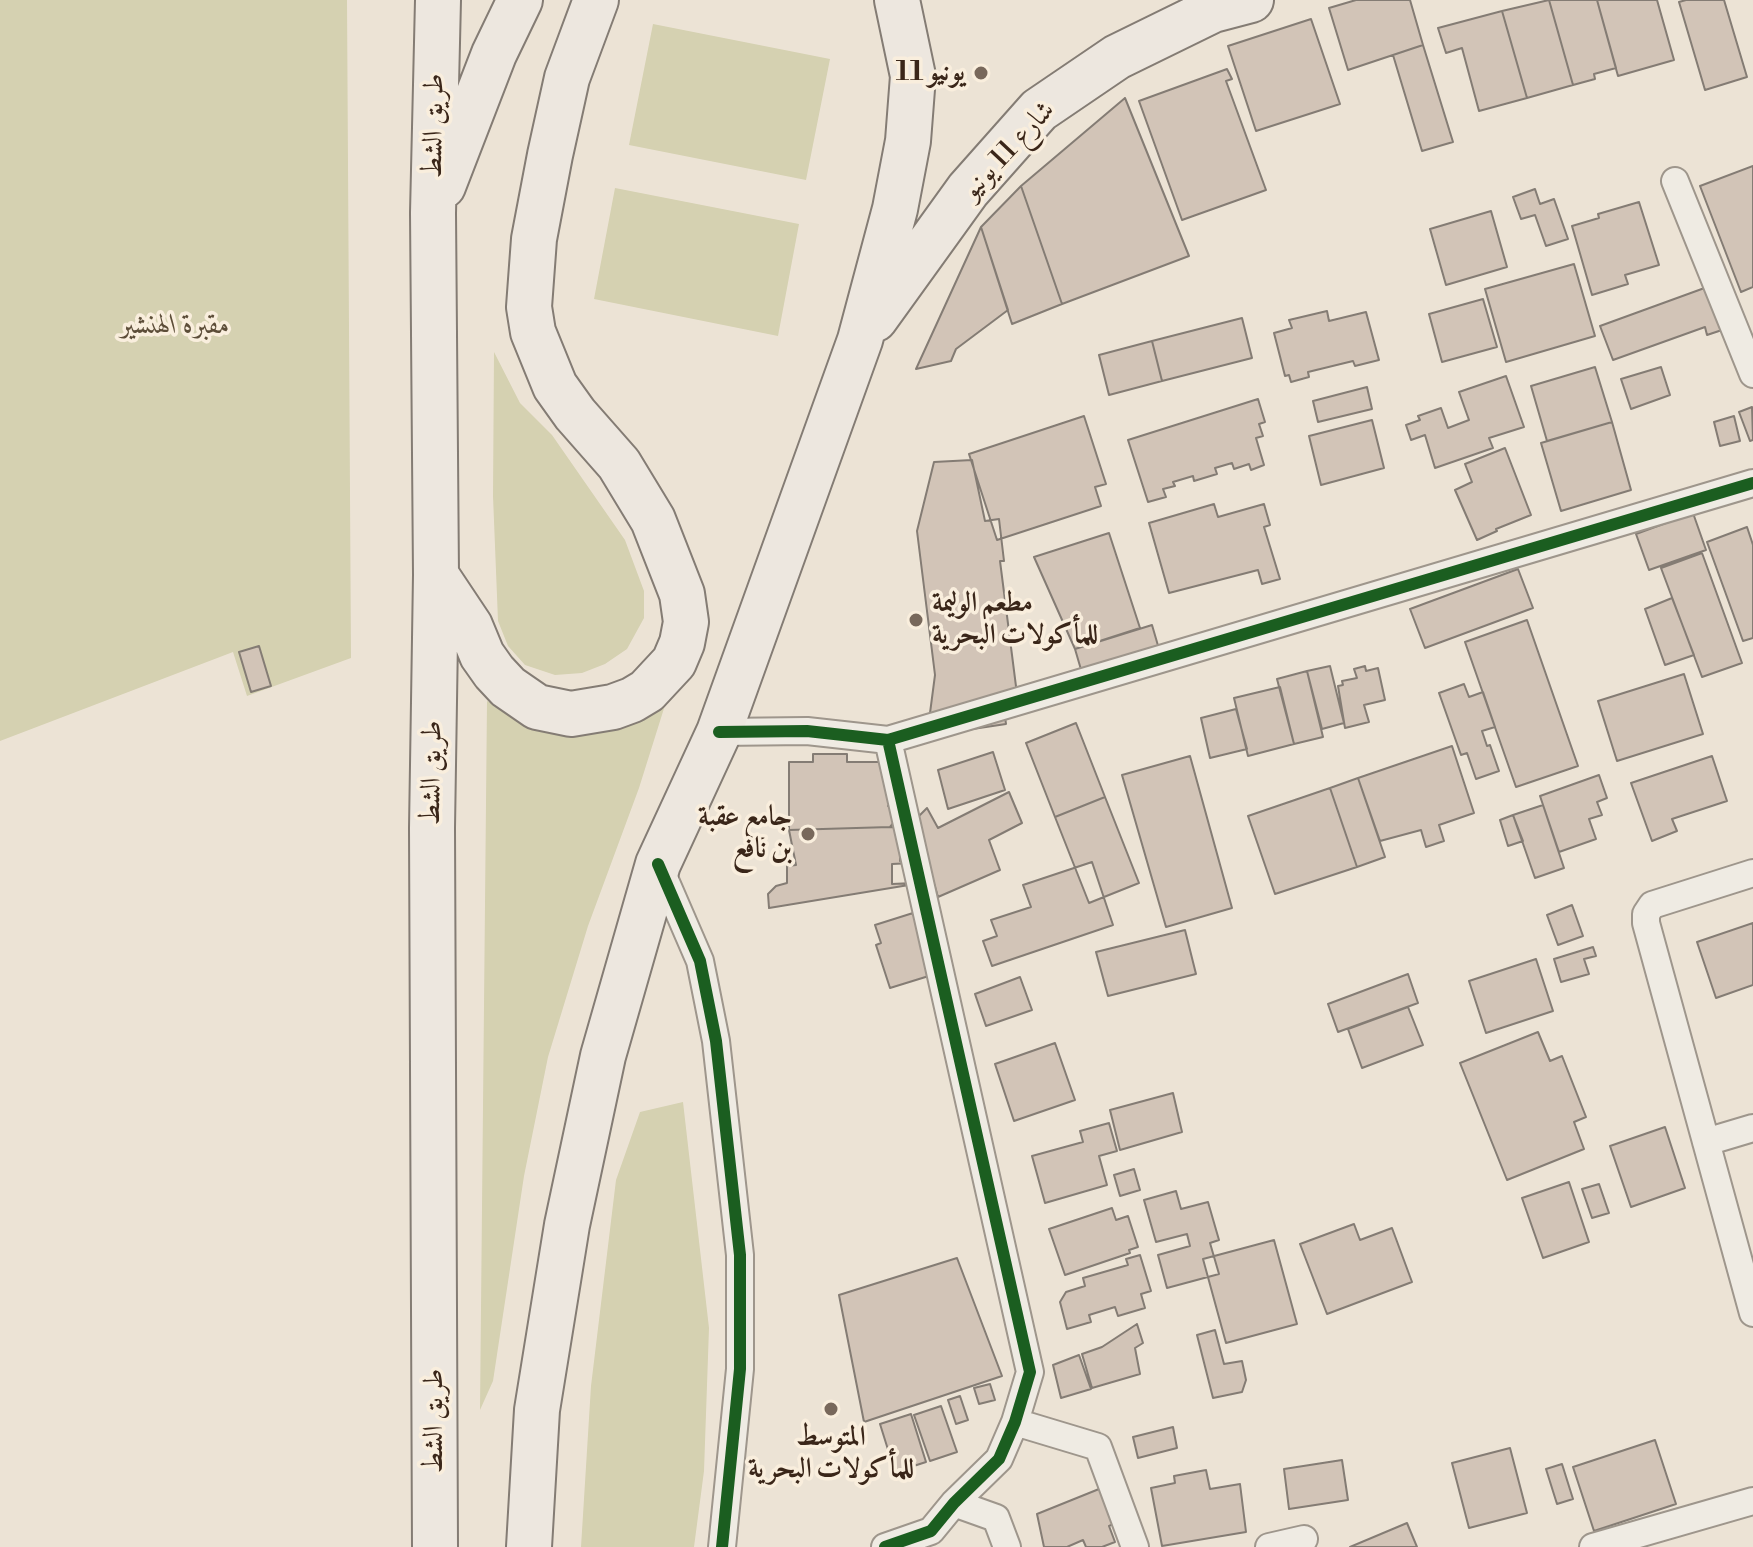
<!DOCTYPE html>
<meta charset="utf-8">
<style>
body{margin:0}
canvas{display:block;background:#ece3d5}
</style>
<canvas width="1753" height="1547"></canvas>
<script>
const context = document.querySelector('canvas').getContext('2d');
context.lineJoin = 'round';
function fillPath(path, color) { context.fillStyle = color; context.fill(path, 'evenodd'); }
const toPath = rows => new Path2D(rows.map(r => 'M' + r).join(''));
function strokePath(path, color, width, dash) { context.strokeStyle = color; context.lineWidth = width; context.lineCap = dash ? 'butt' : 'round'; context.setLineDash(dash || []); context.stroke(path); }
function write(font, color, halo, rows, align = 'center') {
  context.font = font + ' "Libre Bodoni",Amiri,serif'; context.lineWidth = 7; context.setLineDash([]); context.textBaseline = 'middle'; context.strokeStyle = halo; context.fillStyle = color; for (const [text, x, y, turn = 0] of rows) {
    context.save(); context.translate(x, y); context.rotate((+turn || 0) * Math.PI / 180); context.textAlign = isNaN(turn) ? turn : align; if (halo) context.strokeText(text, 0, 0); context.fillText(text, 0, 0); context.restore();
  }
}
const green = toPath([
 [0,0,347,0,351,658,247,696,233,652,0,741],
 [653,24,830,59,806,180,629,145],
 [615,188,799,224,778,336,594,299],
 [494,352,520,403,552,435,625,540,644,591,644,618,627,649,605,664,582,673,555,675,525,665,508,646,498,621,493,496],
 [487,701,546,729,579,736,602,732,639,719,666,702,639,788,588,926,548,1057,524,1176,493,1381,480,1410],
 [683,1102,709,1328,704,1471,694,1547,581,1547,591,1386,616,1180,640,1112]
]);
const building = toPath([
 [1356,0,1410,0,1423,45,1348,70,1329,8,1356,0],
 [1549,0,1597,0,1616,68,1594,74,1595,79,1573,85,1549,0],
 [1549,0,1573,85,1527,98,1502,11,1549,0],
 [1597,0,1657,0,1674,60,1618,76,1597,0],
 [1686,0,1724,0,1747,77,1705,90,1679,2,1686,0],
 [1502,11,1527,98,1479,111,1462,48,1446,53,1438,28,1502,11],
 [1311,19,1340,104,1256,131,1228,46,1311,19],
 [1423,45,1453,142,1422,151,1393,55,1423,45],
 [1227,69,1232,79,1226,81,1266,190,1182,220,1139,101,1227,69],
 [1125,98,1189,256,1062,304,1021,186,1125,98],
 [1753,166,1753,287,1741,292,1700,186,1753,166],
 [1021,186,1062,304,1012,324,981,227,1021,186],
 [1535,189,1540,204,1554,199,1568,239,1546,246,1535,215,1521,219,1513,197,1535,189],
 [1639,202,1659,265,1625,275,1628,284,1592,295,1572,226,1599,218,1598,214,1639,202],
 [1491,211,1507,267,1446,285,1430,229,1491,211],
 [981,227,1008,310,956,349,951,361,916,369,981,227],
 [1574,264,1595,336,1506,362,1485,289,1574,264],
 [1710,286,1725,329,1707,335,1705,327,1613,360,1600,326,1710,286],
 [1483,299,1497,347,1442,362,1429,314,1483,299],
 [1327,311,1329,321,1366,312,1379,360,1355,366,1353,361,1308,372,1309,377,1291,382,1289,375,1285,376,1274,333,1292,328,1289,320,1327,311],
 [1242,318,1252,358,1162,381,1152,341,1242,318],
 [1152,341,1162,381,1109,395,1099,355,1152,341],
 [1595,367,1612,422,1547,441,1531,386,1595,367],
 [1661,367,1670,395,1631,409,1621,379,1661,367],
 [1506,376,1524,427,1489,438,1493,448,1435,468,1425,435,1411,440,1406,425,1420,420,1418,416,1441,408,1448,428,1469,420,1459,392,1506,376],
 [1367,387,1372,409,1318,422,1313,401,1367,387],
 [1258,399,1265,422,1259,424,1263,436,1256,438,1264,465,1251,470,1249,464,1234,469,1232,463,1215,468,1217,474,1194,481,1193,476,1173,482,1175,486,1163,489,1166,497,1148,502,1128,440,1258,399],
 [1752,407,1753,440,1750,441,1739,412,1752,407],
 [1084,416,1106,484,1095,487,1101,506,997,540,969,454,1084,416],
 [1734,416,1740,441,1720,446,1714,422,1734,416],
 [1372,420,1384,468,1321,485,1309,436,1372,420],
 [1612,422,1631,490,1561,511,1541,443,1612,422],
 [1505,448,1531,515,1496,529,1497,531,1477,540,1455,490,1472,482,1465,464,1505,448],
 [972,460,985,521,999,519,1004,561,1000,561,1018,702,1003,703,1006,724,946,733,944,717,930,713,935,675,917,531,934,462,972,460],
 [1214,504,1218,517,1264,504,1270,525,1264,527,1280,579,1262,584,1258,570,1169,593,1149,523,1214,504],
 [1693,513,1706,550,1649,570,1636,534,1693,513],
 [1747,527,1753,545,1753,638,1743,641,1707,542,1747,527],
 [1109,533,1140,628,1075,649,1034,557,1109,533],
 [1702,553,1742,663,1702,677,1661,568,1702,553],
 [1518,569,1533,608,1425,648,1410,609,1518,569],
 [1672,598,1694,655,1665,665,1645,609,1672,598],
 [1527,620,1578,766,1516,787,1465,642,1527,620],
 [1152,625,1159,649,1082,673,1075,649,1152,625],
 [259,646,271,686,251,692,239,652,259,646],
 [1330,666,1344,723,1322,729,1307,671,1330,666],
 [1365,666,1366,671,1378,668,1385,700,1364,705,1369,722,1345,728,1338,686,1343,685,1342,681,1357,678,1354,669,1365,666],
 [1307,671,1323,737,1294,744,1277,679,1307,671],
 [1684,674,1703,734,1617,761,1598,701,1684,674],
 [1464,684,1469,697,1483,692,1495,727,1482,731,1487,746,1490,745,1499,771,1476,779,1467,753,1461,755,1439,693,1464,684],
 [1280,687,1294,744,1248,756,1234,698,1280,687],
 [1236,709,1247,749,1210,758,1201,718,1236,709],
 [1076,723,1105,797,1055,817,1026,743,1076,723],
 [1452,746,1474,813,1439,825,1444,841,1426,847,1421,830,1380,841,1358,778,1452,746],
 [993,752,1005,790,948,809,938,770,993,752],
 [813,754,847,754,847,762,884,762,888,780,884,783,885,787,889,786,892,803,888,806,894,810,895,821,890,827,789,830,789,762,813,762,813,754],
 [1190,756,1232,908,1166,927,1122,775,1190,756],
 [1712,756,1727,801,1672,819,1677,831,1652,841,1631,783,1712,756],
 [1599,775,1607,798,1597,802,1602,815,1589,819,1596,839,1559,852,1540,796,1599,775],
 [1358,778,1385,857,1357,867,1330,788,1358,778],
 [1330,788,1357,867,1275,894,1248,816,1330,788],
 [1009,792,1022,823,989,840,1000,870,938,897,915,820,927,808,938,828,1009,792],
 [1105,797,1139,883,1089,903,1055,817,1105,797],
 [1543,805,1564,868,1535,878,1513,815,1543,805],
 [1513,815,1523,841,1508,846,1500,820,1513,815],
 [890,827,900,828,900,861,914,861,915,884,769,908,768,894,776,886,787,883,787,866,796,865,789,830,890,827],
 [913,863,913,883,892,884,892,864,913,863],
 [1092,862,1113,925,992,966,983,941,997,936,991,920,1031,907,1023,885,1092,862],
 [1572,905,1583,936,1558,945,1547,915,1572,905],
 [913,913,932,975,890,988,876,945,881,943,875,925,913,913],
 [1753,923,1753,985,1716,998,1697,942,1753,923],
 [1185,930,1196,974,1108,996,1096,952,1185,930],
 [1593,947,1596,956,1584,959,1589,974,1561,982,1554,959,1593,947],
 [1536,959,1553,1011,1486,1033,1469,981,1536,959],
 [1408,974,1418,1003,1338,1032,1328,1004,1408,974],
 [1020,977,1032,1010,986,1026,975,994,1020,977],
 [1408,1007,1423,1045,1362,1068,1348,1029,1408,1007],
 [1538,1032,1550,1061,1562,1056,1586,1117,1574,1122,1584,1149,1507,1180,1460,1063,1538,1032],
 [1055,1043,1075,1100,1014,1121,995,1064,1055,1043],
 [1173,1093,1182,1132,1120,1150,1110,1110,1173,1093],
 [1109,1123,1117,1151,1099,1156,1107,1185,1045,1203,1032,1156,1083,1142,1080,1131,1109,1123],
 [1665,1127,1685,1188,1631,1207,1610,1146,1665,1127],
 [1134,1169,1140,1190,1120,1196,1114,1175,1134,1169],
 [1569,1182,1589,1242,1543,1258,1522,1198,1569,1182],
 [1599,1184,1609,1213,1592,1218,1582,1189,1599,1184],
 [1176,1191,1181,1209,1208,1202,1219,1240,1210,1243,1219,1274,1167,1288,1158,1255,1190,1246,1187,1234,1156,1242,1144,1200,1176,1191],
 [1112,1208,1116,1220,1128,1216,1138,1247,1129,1250,1130,1253,1065,1275,1049,1229,1112,1208],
 [1354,1224,1360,1240,1392,1228,1412,1282,1327,1314,1300,1244,1354,1224],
 [1274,1240,1297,1324,1226,1343,1203,1259,1274,1240],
 [1140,1255,1151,1291,1141,1294,1145,1308,1118,1316,1115,1307,1089,1315,1091,1322,1067,1329,1060,1302,1066,1292,1085,1286,1083,1278,1128,1265,1126,1259,1140,1255],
 [957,1258,1002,1376,864,1422,839,1295,957,1258],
 [1137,1324,1143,1343,1135,1348,1140,1374,1092,1388,1082,1354,1102,1347,1137,1324],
 [1215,1330,1224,1364,1242,1361,1246,1380,1242,1392,1213,1398,1197,1335,1215,1330],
 [1079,1355,1091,1389,1061,1398,1053,1365,1079,1355],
 [990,1384,995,1400,979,1404,974,1388,990,1384],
 [960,1396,968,1420,956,1424,948,1400,960,1396],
 [941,1406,957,1452,930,1461,914,1415,941,1406],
 [911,1414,926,1462,895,1472,880,1424,911,1414],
 [1173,1427,1177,1448,1138,1458,1133,1437,1173,1427],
 [1655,1440,1676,1504,1594,1531,1573,1467,1655,1440],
 [1510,1448,1527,1513,1469,1528,1452,1463,1510,1448],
 [1342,1460,1348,1500,1289,1509,1284,1469,1342,1460],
 [1562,1464,1573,1499,1557,1504,1546,1469,1562,1464],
 [1206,1470,1210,1489,1240,1484,1246,1532,1162,1546,1151,1488,1175,1483,1174,1476,1206,1470],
 [1104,1487,1116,1523,1109,1526,1115,1542,1102,1547,1086,1547,1083,1540,1067,1547,1044,1547,1037,1514,1104,1487],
 [1407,1523,1417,1547,1350,1547,1407,1523]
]);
const street = toPath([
 [1675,181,1753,374],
 [719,732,807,731,888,740,1030,1372,1015,1422,999,1459,954,1503,931,1531,885,1547],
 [888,740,1753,483],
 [658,864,700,961,716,1041,740,1255,740,1369,722,1547],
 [1753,873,1652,905,1646,914,1646,923,1753,1313],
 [1706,1142,1753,1128],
 [1015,1422,1098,1447,1135,1547],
 [954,1503,996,1518,1007,1547],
 [1269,1547,1304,1539],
 [1593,1547,1753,1501]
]);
const highway = toPath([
 [443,186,494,54,520,0],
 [875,319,968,190,1039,110,1117,57,1213,10,1251,0],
 [436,575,470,626,482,655,494,672,508,687,537,707,571,714,613,707,632,700,647,691,674,662,682,643,686,622,682,594,653,520,619,464,575,414,555,386,533,332,529,307,534,239,550,155,567,78,596,0],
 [435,1547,432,828,436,575,433,213,438,0],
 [529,1547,537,1410,567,1225,603,1056,658,864,719,732,860,340,895,209,908,141,913,76,897,0]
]);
const cycleway = toPath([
 [719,732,807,731,888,740,1030,1372,1015,1422,999,1459,954,1503,931,1531,885,1547],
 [888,740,1753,483],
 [658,864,700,961,716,1041,740,1255,740,1369,722,1547]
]);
const markers = [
 [981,73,8,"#78685b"],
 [916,620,8,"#78685b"],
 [808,834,8,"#78685b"],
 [831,1409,8,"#78685b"]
];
const poiNames = [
 ["11 يونيو",965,73],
 ["مطعم الوليمة",932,604,"left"],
 ["للمأكولات البحرية",932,636,"left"],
 ["جامع عقبة",792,818],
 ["بن نافع",792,850],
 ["المتوسط",831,1438,"center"],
 ["للمأكولات البحرية",831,1470,"center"]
];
const streetNames = [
 ["طريق الشط",435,126,-89],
 ["شارع 11 يونيو",1009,151,-47],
 ["طريق الشط",433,773,-89],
 ["طريق الشط",435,1421,-90]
];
const parkNames = [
 ["مقبرة الهنشير",175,326]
];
fillPath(green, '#d5d1b1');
fillPath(building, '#d2c4b7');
strokePath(building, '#847c74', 2);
strokePath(street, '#9e968c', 30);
strokePath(highway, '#847c74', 48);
strokePath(street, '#efebe3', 26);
strokePath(highway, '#ede7df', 44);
strokePath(cycleway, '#1b5e20', 12);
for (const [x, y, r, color] of markers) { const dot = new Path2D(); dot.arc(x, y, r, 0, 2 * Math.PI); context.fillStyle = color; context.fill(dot); strokePath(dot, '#f9eedd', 3); }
write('bold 28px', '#3a2619', '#f9eedd', poiNames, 'right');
write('28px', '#3a2619', '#f9eedd', streetNames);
write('italic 28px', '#5c4d38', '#f9eedd', parkNames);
</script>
